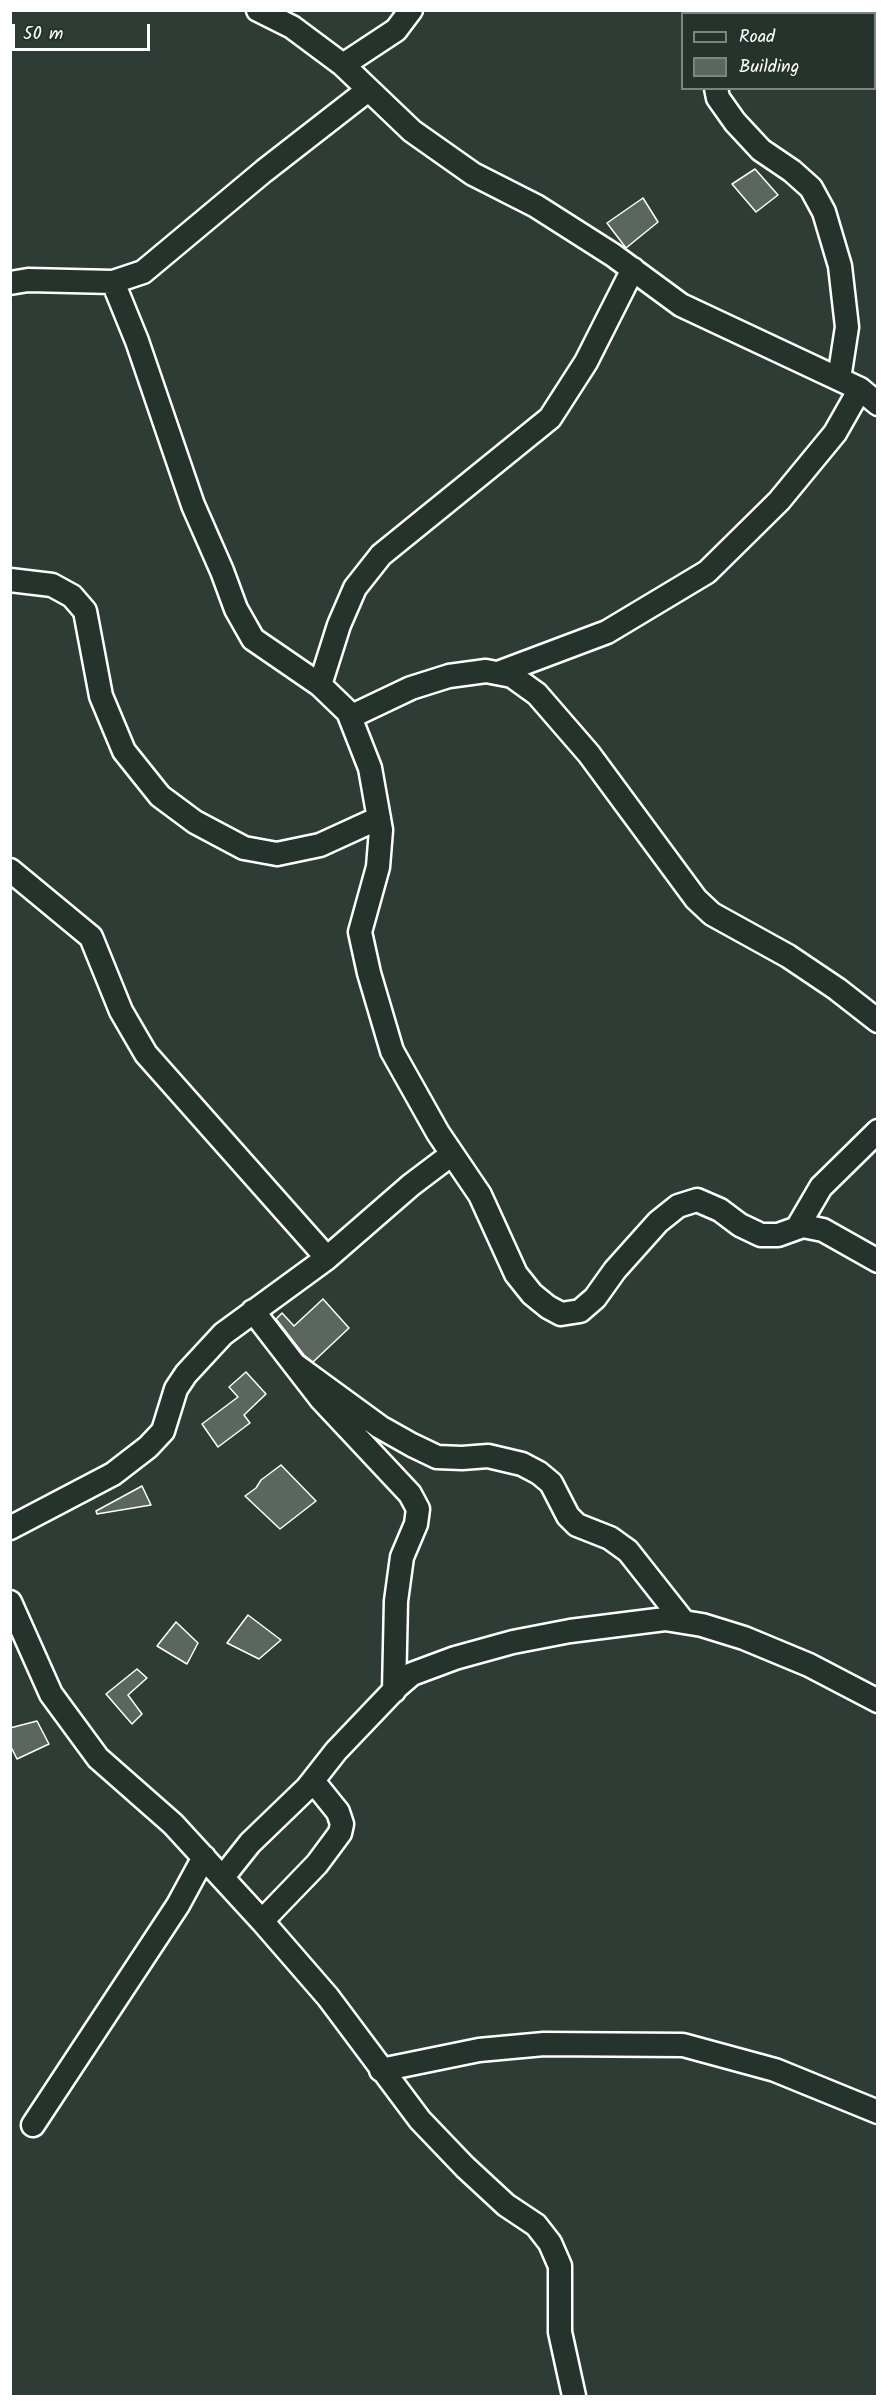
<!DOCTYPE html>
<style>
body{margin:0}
#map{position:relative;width:888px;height:2407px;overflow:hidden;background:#2f3b35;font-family:Kalam,sans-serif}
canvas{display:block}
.frame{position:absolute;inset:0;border:12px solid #fff;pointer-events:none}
.legend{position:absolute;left:681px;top:12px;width:195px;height:78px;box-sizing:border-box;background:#26332d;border:2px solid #7d8581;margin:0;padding:8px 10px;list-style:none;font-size:18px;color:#fff}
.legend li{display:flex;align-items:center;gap:12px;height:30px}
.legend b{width:30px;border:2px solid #7d8581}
.scale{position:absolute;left:12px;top:24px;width:138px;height:27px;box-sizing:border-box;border:3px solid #fff;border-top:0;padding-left:8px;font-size:18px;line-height:21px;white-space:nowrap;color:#fff;-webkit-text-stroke:4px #26332d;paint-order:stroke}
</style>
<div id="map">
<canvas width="888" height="2407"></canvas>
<div class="frame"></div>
<ul class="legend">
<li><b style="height:8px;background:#26332d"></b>Road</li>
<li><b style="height:16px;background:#5b6661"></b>Building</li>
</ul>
<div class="scale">50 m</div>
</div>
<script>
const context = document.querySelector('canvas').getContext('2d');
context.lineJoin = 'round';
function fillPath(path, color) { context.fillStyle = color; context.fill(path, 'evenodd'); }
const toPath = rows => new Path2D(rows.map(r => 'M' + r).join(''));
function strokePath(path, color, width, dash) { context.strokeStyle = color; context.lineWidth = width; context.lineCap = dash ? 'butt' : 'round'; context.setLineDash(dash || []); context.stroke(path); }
const building = toPath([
 [755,169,778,195,756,212,732,184,755,169],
 [643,198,658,222,626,248,607,223,643,198],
 [323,1299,349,1328,313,1362,304,1355,276,1319,282,1313,294,1326,323,1299],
 [246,1372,266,1394,244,1415,250,1423,218,1447,202,1424,238,1397,229,1387,246,1372],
 [281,1465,316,1501,280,1529,245,1496,256,1488,261,1480,281,1465],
 [142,1486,151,1505,97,1514,96,1511,142,1486],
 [248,1615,281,1640,259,1659,227,1643,248,1615],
 [176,1622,198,1643,187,1664,157,1646,176,1622],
 [137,1669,147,1678,128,1695,142,1714,132,1724,106,1694,137,1669],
 [37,1721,49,1744,17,1759,10,1745,10,1728,37,1721]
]);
const minor = toPath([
 [258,10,292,27,343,65,412,131,473,174,536,206,613,255,681,305,860,389,878,404],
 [696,10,697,14],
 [343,65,396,30,411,10],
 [716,88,718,98,735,122,761,150,792,171,811,188,824,212,840,266,847,327,839,379],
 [113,282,137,341,193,505,222,571,236,609,253,639,320,685,348,712,350,717,370,768,381,830,378,867,360,932,369,973,392,1051,438,1133,480,1195,516,1274,532,1294,548,1307,561,1314,580,1311,595,1298,615,1270,658,1222,678,1206,697,1200,720,1210,740,1225,761,1235,778,1235,803,1226,823,1230,878,1261],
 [10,283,28,280,113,282,143,272,264,171,368,90],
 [10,580,52,585,72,596,85,611,101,696,124,751,160,796,195,822,244,848,277,854,320,845,379,818],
 [498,673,607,632,707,572,779,501,835,433,860,389],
 [320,685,339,625,355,588,381,555,550,418,586,362,633,269],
 [350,717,411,688,449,676,486,671,512,676,537,694,589,754,696,899,712,914,788,956,837,989,878,1021],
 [10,870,91,937,121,1011,146,1054,327,1258],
 [797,1228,821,1187,878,1131],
 [253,1311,321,1399,410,1494,418,1509,416,1524,402,1557,396,1601,394,1691],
 [295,1365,380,1427,412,1445,437,1457,462,1458,488,1456,522,1464,539,1473,551,1483,568,1516,577,1525,610,1538,628,1551,684,1622],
 [10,1528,113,1474,148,1447,163,1431,176,1389,186,1374,223,1334,327,1258,411,1185,452,1154],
 [10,1602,51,1694,98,1758,173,1824,262,1921,328,1997,420,2120,465,2167,506,2205,536,2225,550,2243,560,2266,560,2332,574,2396],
 [223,1877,250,1843,307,1788,336,1751,398,1686,412,1674,455,1658,513,1642,570,1631,665,1619,702,1625,744,1638,809,1665,878,1701],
 [262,1921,317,1864,340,1833,342,1824,338,1812,313,1781],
 [381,2070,479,2050,544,2044,683,2045,775,2070,878,2112],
 [33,2125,178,1905,204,1857]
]);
fillPath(building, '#5b6661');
strokePath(building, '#fff', 1.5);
strokePath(minor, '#fff', 27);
strokePath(minor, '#26332d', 22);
</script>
